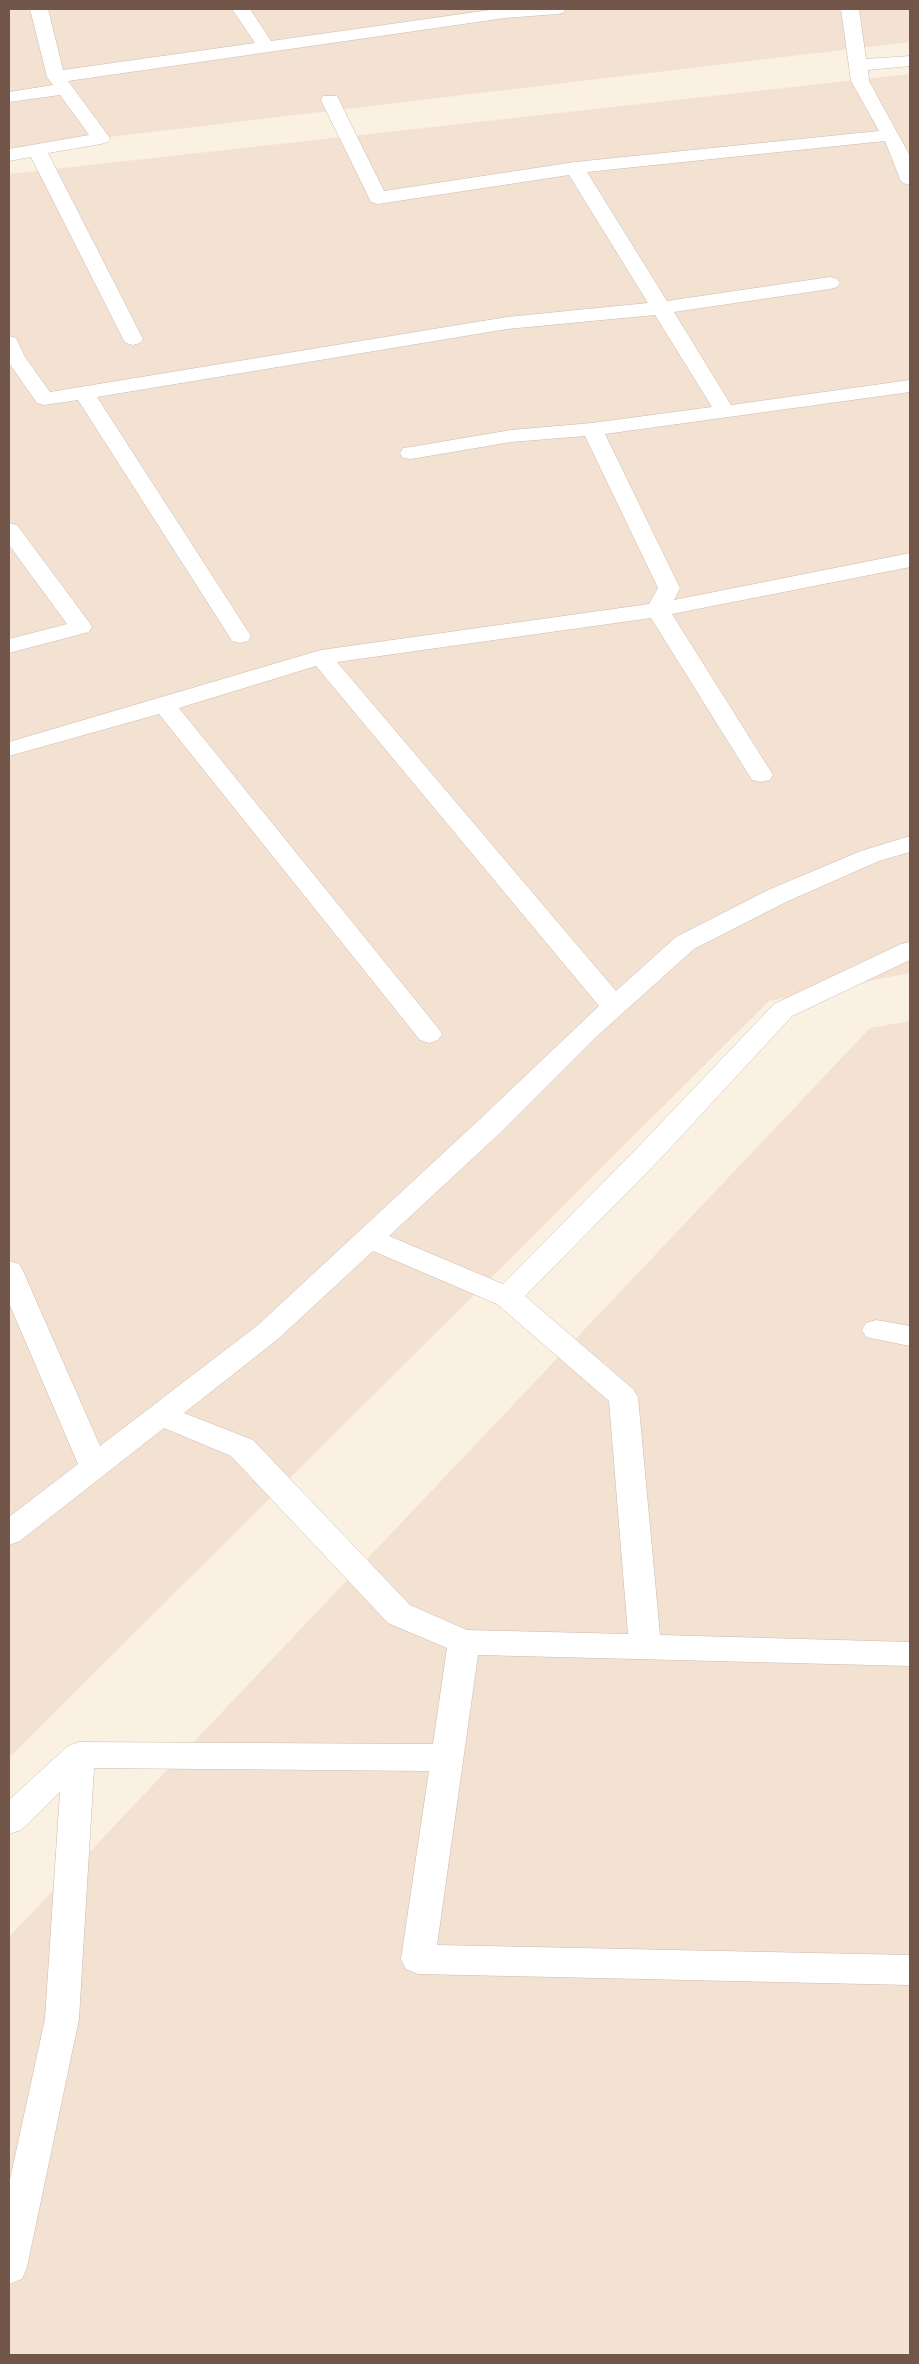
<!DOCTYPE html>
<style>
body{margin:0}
#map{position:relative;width:919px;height:2364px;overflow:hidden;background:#fbf1e3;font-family:Ubuntu,sans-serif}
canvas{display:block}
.frame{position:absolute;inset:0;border:10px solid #72564a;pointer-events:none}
</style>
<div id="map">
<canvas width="919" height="2364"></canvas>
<div class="frame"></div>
</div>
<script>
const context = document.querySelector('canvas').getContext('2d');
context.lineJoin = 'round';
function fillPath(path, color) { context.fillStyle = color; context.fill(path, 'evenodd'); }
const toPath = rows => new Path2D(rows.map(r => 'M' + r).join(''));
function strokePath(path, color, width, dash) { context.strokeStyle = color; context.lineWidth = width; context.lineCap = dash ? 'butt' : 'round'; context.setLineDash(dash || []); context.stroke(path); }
const residential = toPath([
 [9,9,910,9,910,42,9,149],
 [910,74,910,973,769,1001,9,1758,9,174],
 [910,1021,910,2355,9,2355,9,1937,870,1028]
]);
const minor = toPath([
 [30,9,48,9,63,70,255,43,232,9,250,9,271,41,497,9,566,9,563,13,557,14,505,18,68,81,110,138,108,142,101,144,48,153,143,339,140,343,133,345,126,343,123,339,31,157,9,161,9,149,89,135,60,95,9,102,9,92,53,85,47,77,30,9],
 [841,9,859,9,866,59,910,56,910,66,868,70,869,81,910,156,910,185,903,183,900,179,885,141,587,172,667,301,830,277,837,279,840,283,837,287,830,289,674,312,731,405,910,380,910,392,605,434,680,588,674,600,910,553,910,567,672,614,773,775,770,780,761,782,752,780,651,618,337,662,616,991,676,937,768,890,861,851,910,836,910,852,879,861,786,902,694,949,596,1037,500,1133,389,1236,503,1284,642,1143,774,1004,901,944,910,942,910,960,792,1016,662,1157,525,1296,633,1389,638,1397,660,1635,910,1642,910,1666,478,1655,437,1945,910,1955,910,1985,418,1974,406,1969,401,1959,429,1771,94,1768,79,2019,27,2267,22,2279,9,2284,9,2184,45,2019,60,1792,21,1830,9,1834,9,1800,68,1746,79,1742,433,1744,447,1648,388,1623,231,1456,164,1428,20,1541,9,1545,9,1517,78,1464,9,1303,9,1261,19,1264,23,1271,100,1446,258,1325,480,1119,599,1006,316,666,179,708,438,1028,442,1034,438,1040,429,1043,420,1040,159,714,9,756,9,742,321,650,649,604,658,588,585,436,511,442,411,459,403,458,400,453,403,448,411,447,511,430,592,423,712,407,655,315,507,329,97,397,251,636,248,641,240,643,232,641,229,636,78,400,44,405,37,403,9,363,9,336,16,338,25,357,50,392,507,317,648,303,569,175,378,204,371,202,321,100,323,96,337,96,384,191,575,162,879,131,851,81,841,9],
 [373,1251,497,1304,609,1401,628,1634,467,1630,410,1605,253,1440,184,1413,278,1339,373,1251],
 [9,523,17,525,89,622,92,627,89,632,9,653,9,639,67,624,9,545,9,523],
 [876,1320,910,1326,910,1346,866,1337,862,1330,866,1323,876,1320]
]);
fillPath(residential, '#f3e2d2');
strokePath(minor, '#cebaad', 1);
fillPath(minor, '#fff');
</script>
